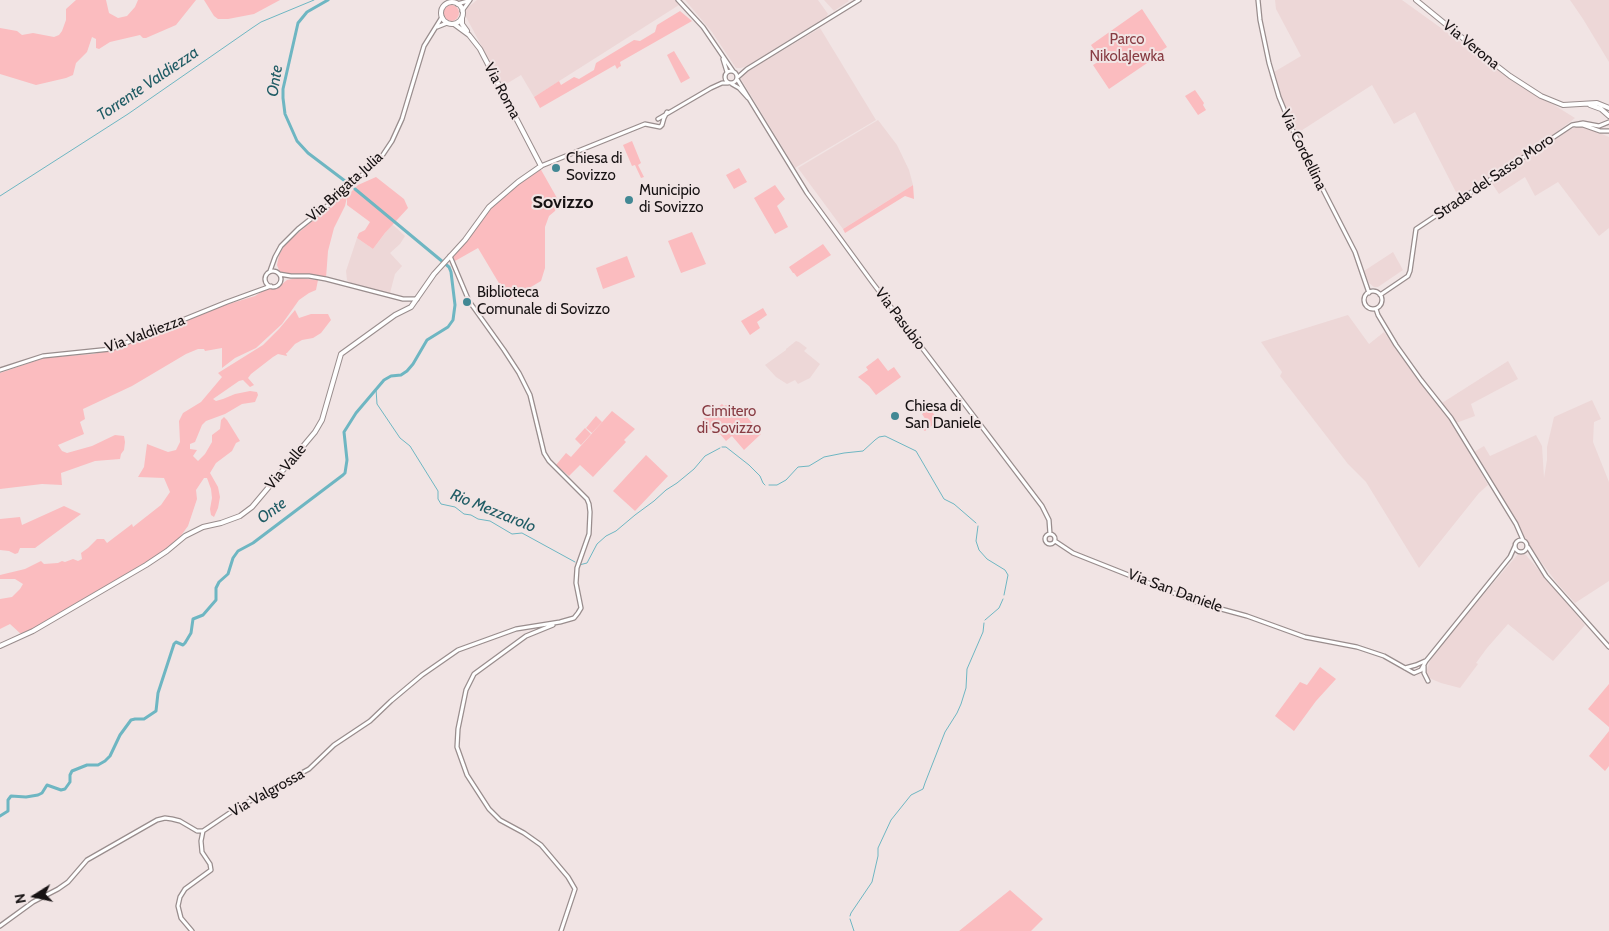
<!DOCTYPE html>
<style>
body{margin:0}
#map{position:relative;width:1609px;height:931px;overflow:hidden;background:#f1e4e4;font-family:Cabin,sans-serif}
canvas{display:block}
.north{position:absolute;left:10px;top:871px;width:50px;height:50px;-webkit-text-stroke:4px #f1e4e4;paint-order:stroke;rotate:260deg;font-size:14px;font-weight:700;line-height:20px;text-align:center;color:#171213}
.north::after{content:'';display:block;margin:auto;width:18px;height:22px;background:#171213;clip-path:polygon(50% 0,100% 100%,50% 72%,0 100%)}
</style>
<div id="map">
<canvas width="1609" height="931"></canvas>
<div class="north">N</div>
</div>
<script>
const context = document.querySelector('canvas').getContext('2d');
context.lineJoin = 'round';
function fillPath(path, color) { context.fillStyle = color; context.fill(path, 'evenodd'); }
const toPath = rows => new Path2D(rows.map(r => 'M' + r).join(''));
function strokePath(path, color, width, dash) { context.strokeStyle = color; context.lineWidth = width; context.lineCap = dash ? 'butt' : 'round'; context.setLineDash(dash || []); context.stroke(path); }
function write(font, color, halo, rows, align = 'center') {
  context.font = font + ' Cabin,sans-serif'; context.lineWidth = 4; context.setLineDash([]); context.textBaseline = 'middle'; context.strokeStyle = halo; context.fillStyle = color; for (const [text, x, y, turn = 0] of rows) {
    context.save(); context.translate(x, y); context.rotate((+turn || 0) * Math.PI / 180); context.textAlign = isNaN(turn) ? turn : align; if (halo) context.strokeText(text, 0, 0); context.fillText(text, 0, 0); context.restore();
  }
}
const built = toPath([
 [477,0,675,0,679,5,534,97,521,75,503,86,465,15,467,8],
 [685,0,818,0,828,14,826,17,749,65,741,68,736,68,712,32],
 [824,0,848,0,849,1,834,11],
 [1275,0,1402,0,1512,79,1575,118,1540,145,1459,198,1415,112,1394,124,1372,85,1293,136,1286,124,1269,75,1301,56,1276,9],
 [1570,0,1609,0,1609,62,1583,19],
 [820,28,876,120,795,168,741,79,743,74],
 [878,120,897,145,909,170,913,185,843,229,798,168],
 [1578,126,1583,126,1609,137,1609,228,1599,236,1558,182,1535,196,1525,177,1499,194,1491,182,1561,134],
 [392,224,405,236,400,244,390,253,402,266,395,274,390,293,352,285,347,280,346,271,357,238,373,249],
 [1393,252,1403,270,1378,287,1374,287,1369,283,1364,271],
 [1348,315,1369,344,1384,332,1418,380,1452,422,1488,485,1479,493,1419,568,1366,482,1348,464,1280,376,1282,372,1261,342],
 [796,341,799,342,807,348,804,351,820,364,810,378,798,384,795,380,787,384,776,377,765,365,786,350,786,349],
 [1508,361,1518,379,1471,404,1475,416,1456,423,1442,403],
 [1592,400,1601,419,1594,422,1593,442,1609,482,1609,581,1575,603,1557,583,1527,543,1474,452,1484,446,1490,456,1536,435,1542,446,1544,478,1547,460,1547,447,1554,417],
 [1519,553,1526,555,1585,625,1553,661,1508,624,1487,648,1476,663,1478,664,1460,688,1441,683,1429,678,1426,672,1431,659,1470,610]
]);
const green = toPath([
 [76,0,106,0,109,13,118,18,127,16,135,7,138,0,196,0,176,25,146,38,143,38,140,35,110,42,99,49,96,48,96,39,92,37,87,52,76,63,73,75,66,78,36,85,0,74,0,28,17,31,22,35,33,33,54,37,59,35,62,31,66,20,66,9],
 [204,0,280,0,254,14,228,19,218,19,214,16],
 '443 13a8 8 0 1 1 16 0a8 8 0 1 1-16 0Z',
 [1142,9,1167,47,1155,55,1156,57,1109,89,1093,65,1101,60,1091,45],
 [680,11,692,21,620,62,621,66,619,67,617,69,615,65,540,108,534,97,559,81,561,85,574,77,579,79,594,70,596,63,634,40,640,41,655,32,657,25],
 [674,51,690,78,681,83,667,55],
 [1195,90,1204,103,1203,105,1206,110,1198,115,1185,96],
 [632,141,641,163,638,165,644,177,641,178,635,165,632,166,623,145],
 [540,168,557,198,558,204,555,211,549,216,545,227,545,268,541,281,509,300,478,248,455,261,452,256,493,206,523,179],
 [739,168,747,182,734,189,726,175],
 [376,177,404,199,408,208,385,233,373,249,357,238,359,233,365,230,370,222,347,205,347,197,345,206,334,228,328,251,326,278,286,276,280,273,277,265,279,255,286,243,344,195,347,196,358,185],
 [775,185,785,199,777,206,788,227,775,234,754,198],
 [913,185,914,199,905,196,845,233,843,229],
 [692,232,706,264,681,273,668,241],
 [823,244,831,255,797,277,794,273,793,273,789,267],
 [627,256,635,277,603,289,596,268],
 [297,278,318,280,316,290,309,293,299,300,282,324,256,348,235,358,222,368,222,348,205,351,204,349,198,349,186,354,132,386,83,409,85,419,80,422,84,434,58,445,62,451,67,453,92,446,115,435,124,436,125,442,124,450,121,454,120,459,95,461,61,473,62,485,42,484,0,489,0,373,44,358,93,354,117,349,219,307,255,296,267,288,276,289,287,280],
 [763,308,767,315,757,322,760,328,750,335,741,321],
 [295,310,299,318,311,314,328,314,331,320,321,333,313,338,302,340,295,344,287,353,286,353,287,356,278,354,273,357,251,374,248,378,254,385,250,387,243,380,239,381,213,399,216,401,223,399,235,394,250,391,257,392,258,395,255,402,242,404,225,414,206,421,202,425,195,442,190,444,190,449,197,450,193,456,198,461,205,454,212,442,212,435,220,429,221,420,224,417,227,420,240,441,236,443,232,451,216,463,210,473,218,487,220,497,218,508,214,517,211,515,210,509,212,498,211,489,207,478,204,478,196,490,197,499,188,526,177,541,158,555,22,635,10,624,0,629,0,599,12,597,20,589,23,584,15,579,0,579,0,575,25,569,41,561,44,564,58,563,62,561,65,562,73,559,78,561,82,559,81,553,88,548,97,539,104,539,107,543,132,524,133,527,161,505,170,492,164,478,138,477,144,467,147,444,168,452,176,450,180,442,179,421,183,413,201,402,217,383,222,377,218,373,263,345,279,329],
 [878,358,888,371,894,367,901,377,876,395,869,386,858,377,868,370,866,367],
 [722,404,724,406,726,405,739,407,761,434,744,450,732,436,726,441,720,434,718,435,715,432,713,433,702,420],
 [930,408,938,421,925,431,922,429,928,423,922,414],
 [612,411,635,429,624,440,626,442,593,477,580,465,569,476,556,465,566,453,571,457],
 [596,416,602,422,592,433,586,428],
 [585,428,591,434,581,445,575,439],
 [646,455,668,476,635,511,613,491],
 [64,506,81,514,35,548,20,548,18,553,15,554,9,551,0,550,0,519,20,517,22,525],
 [1320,667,1336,679,1316,701,1294,731,1275,716,1300,682,1307,685],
 [1609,684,1609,727,1588,709],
 [1609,731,1609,766,1605,771,1589,756],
 [1010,890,1043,919,1031,931,959,931]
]);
const stream = toPath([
 [0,196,128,114,252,28,261,22,314,0],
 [376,389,377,404,400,438,410,446,438,491,438,499,441,504,455,507,464,514,471,515,478,519,490,521,512,534,522,533,575,562],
 [722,447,726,447,749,465,760,476,763,483,765,485],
 [769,485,777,485,786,480,798,467,809,466,824,457,844,453,863,451,875,440,879,437,885,436,916,451,944,499,954,504,976,523],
 [978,526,976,541,979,550,987,559,1005,570,1008,575,1004,595],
 [579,565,587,563,597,544,606,536,616,531,635,515,654,501,666,490,677,483,694,469,705,456,720,448],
 [985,620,999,608,1003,599],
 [850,916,851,913,872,882,878,856,878,848,891,820,911,795,923,789,925,783,945,732,957,713,961,704,966,688,967,669,983,632,984,623],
 [850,919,854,931]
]);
const canal = toPath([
 [328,0,307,12,298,23,283,89,283,98,285,114,297,141,308,153,349,184],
 [0,816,8,811,8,800,11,796,26,797,38,795,42,793,47,785,61,790,65,789,70,782,70,775,72,771,87,765,98,765,105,761,110,756,120,735,131,720,135,719,144,719,156,711,158,693,174,644,176,642,183,645,185,643,191,633,193,619,203,615,216,600,216,588,219,582,228,574,233,558,238,551,253,543,343,475,345,473,347,460,344,432,356,413,384,380,391,376,401,375,407,371,413,364,427,340,448,327,453,320,455,305,451,272,449,267,355,189]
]);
const tertiary = toPath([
 [678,0,703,27,733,71],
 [1258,0,1260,20,1269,63,1279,97,1293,131,1355,252,1369,293],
 [457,4,468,1],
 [462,11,470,0],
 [437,27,447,23],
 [723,59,727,72],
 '725 77a6 6 0 1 1 12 0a6 6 0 1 1-12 0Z',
 [738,77,747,69,859,0],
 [737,79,807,193,872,282,1042,506,1049,520,1050,534],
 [732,84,739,88,748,98],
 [658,119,711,88,722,83,728,83],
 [1576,125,1583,125,1600,131,1609,131],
 [541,166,645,124,660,127,662,125,664,118,667,112],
 [270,271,275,257,281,246,298,229,341,195,382,156,392,141,402,119,424,46,442,17],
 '265 279a8 8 0 1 1 16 0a8 8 0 1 1-16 0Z',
 [279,274,291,276,309,276,326,279,403,299,417,299],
 '1364 300a9 9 0 1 1 18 0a9 9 0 1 1-18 0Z',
 [1380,295,1408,276,1410,271,1416,229,1572,125,1583,123,1599,126,1609,122],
 [1376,309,1378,315,1396,345,1421,380,1451,418,1516,524,1523,540],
 [0,370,43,356,111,349,227,302,271,286],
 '1045 539a5 5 0 1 1 10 0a5 5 0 1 1-10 0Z',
 '1515 546a6 6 0 1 1 12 0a6 6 0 1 1-12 0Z',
 [1055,541,1073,553,1199,603,1247,616,1305,637,1357,647,1384,656,1414,673],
 [1528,547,1546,576,1609,647],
 [553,625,526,636,474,674,466,690,458,729,457,747,467,775,489,809,500,820,524,833,541,845,568,877,575,889,561,931],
 [1424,666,1424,673,1428,681],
 [1405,668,1416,665,1425,661],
 [1414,673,1421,670,1426,661,1510,557,1515,546],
 [0,926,33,902,58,889,68,882,87,860,157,820,165,818,172,819,180,821,197,831,203,831,237,808,309,769,334,745,370,721,391,701,422,675,458,650,516,629,560,622,574,618,578,613,581,608,576,583,577,568,589,534,590,512,589,504,587,499,549,461,544,453,530,395,519,373,504,350,469,301,450,256],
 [192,931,181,918,178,906,180,897,185,889,211,870,210,864,202,852,201,841,203,831]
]);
const secondary = toPath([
 [1416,0,1492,62,1510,76,1541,96,1563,105,1597,103,1609,108],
 '441 13a11 11 0 1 1 22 0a11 11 0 1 1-22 0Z',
 [462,18,462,24,467,31],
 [1590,105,1601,109,1609,116],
 [0,646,33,631,146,565,167,551,185,536,203,527,221,523,240,516,252,507,315,432,322,420,341,354,395,315,411,307,434,274,465,240,489,207,518,182,541,166,480,49,469,35,454,24]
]);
const markers = [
 [556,168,5,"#428894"],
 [629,200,5,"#428894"],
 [467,302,5,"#428894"],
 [895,416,5,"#428894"]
];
const parkNames = [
 ["Parco",1127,40],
 ["NikolaJewka",1127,57],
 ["Cimitero",729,412],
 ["di Sovizzo",729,429]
];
const streetNames = [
 ["Via Verona",1471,45,39],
 ["Via Roma",502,91,62],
 ["Via Cordellina",1303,150,64],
 ["Strada del Sasso Moro",1494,177,-34],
 ["Via Brigata Julia",345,187,-42],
 ["Via Pasubio",900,319,53],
 ["Via Valdiezza",145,334,-20],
 ["Via Valle",286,467,-50],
 ["Via San Daniele",1175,591,20],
 ["Via Valgrossa",267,793,-29]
];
const poiNames = [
 ["Chiesa di",566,159],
 ["Sovizzo",566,176],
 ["Municipio",639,191],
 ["di Sovizzo",639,208],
 ["Biblioteca",477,293],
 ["Comunale di Sovizzo",477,310],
 ["Chiesa di",905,407],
 ["San Daniele",905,424]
];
const waterNames = [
 ["Onte",275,81,-81],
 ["Torrente Valdiezza",148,84,-34],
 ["Onte",272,511,-36],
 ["Rio Mezzarolo",493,511,22]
];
const quarterNames = [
 ["Sovizzo",563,203]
];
fillPath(built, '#edd7d7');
fillPath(green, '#fbbcbf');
strokePath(stream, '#6eb6c2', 1);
strokePath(canal, '#6eb6c2', 3);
strokePath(tertiary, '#998d8d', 5.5);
strokePath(secondary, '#998d8d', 6);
strokePath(tertiary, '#fff', 3);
strokePath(secondary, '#fff', 4);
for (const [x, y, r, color] of markers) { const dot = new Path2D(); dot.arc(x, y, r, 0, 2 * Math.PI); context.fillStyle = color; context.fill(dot); strokePath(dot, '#f1e4e4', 2); }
write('15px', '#883c43', '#f1e4e4', parkNames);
write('15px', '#171213', '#f1e4e4', streetNames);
write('15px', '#171213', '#f1e4e4', poiNames, 'left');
write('italic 16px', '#205c65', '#f1e4e4', waterNames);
write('bold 18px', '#171213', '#f1e4e4', quarterNames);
</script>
